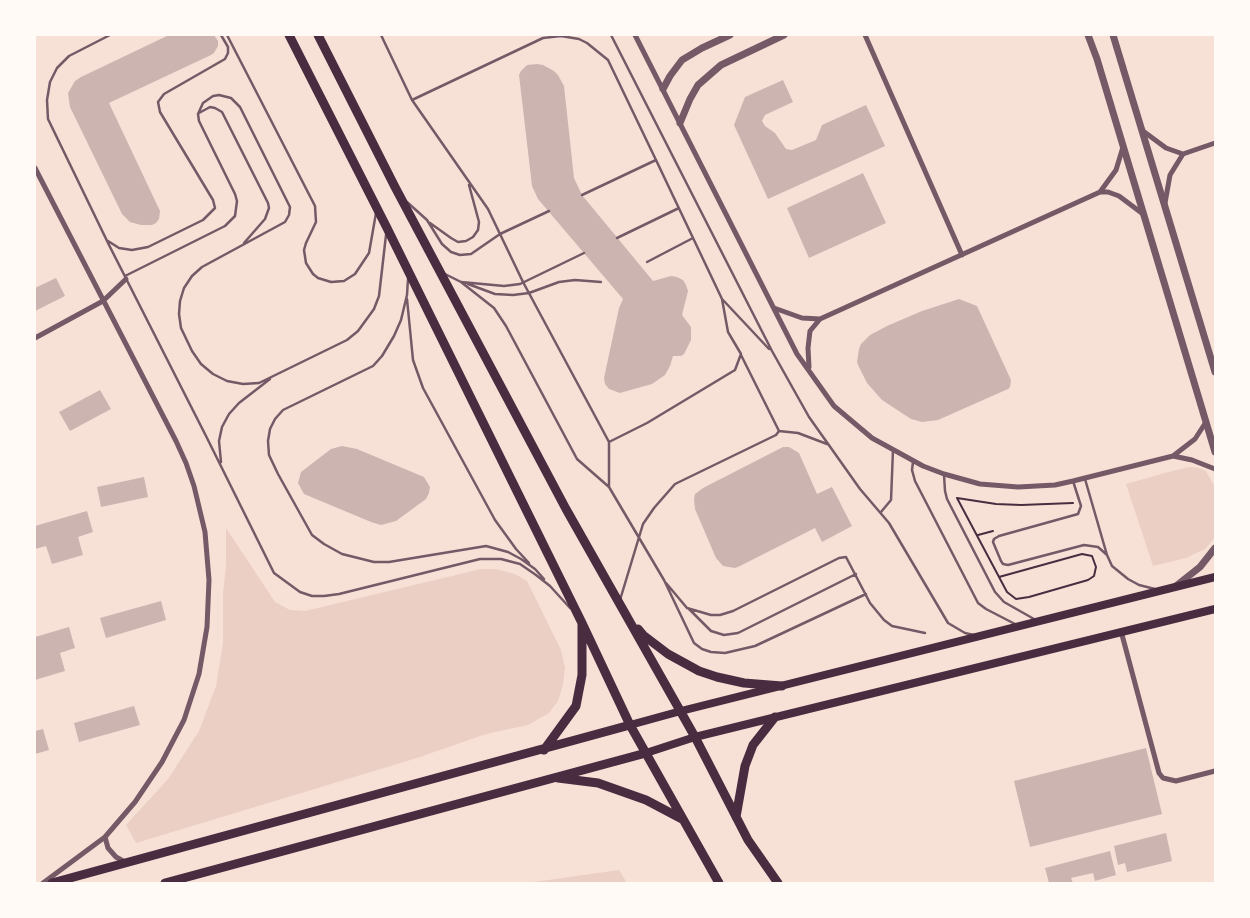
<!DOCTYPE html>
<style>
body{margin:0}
#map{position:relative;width:1250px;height:918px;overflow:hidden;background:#f7e1d7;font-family:"IBM Plex Sans",sans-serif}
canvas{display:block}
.frame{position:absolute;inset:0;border:36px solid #fffaf5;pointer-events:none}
</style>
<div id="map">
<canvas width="1250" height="918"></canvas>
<div class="frame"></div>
</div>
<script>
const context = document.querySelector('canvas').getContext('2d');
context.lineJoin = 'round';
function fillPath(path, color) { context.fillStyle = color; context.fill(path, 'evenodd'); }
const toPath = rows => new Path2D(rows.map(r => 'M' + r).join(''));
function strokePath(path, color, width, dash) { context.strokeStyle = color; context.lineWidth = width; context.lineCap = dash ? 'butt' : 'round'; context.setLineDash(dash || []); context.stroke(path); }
const green = toPath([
 [1190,467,1199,468,1206,471,1215,487,1215,535,1213,540,1205,549,1186,558,1153,566,1126,484,1172,471],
 [226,528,275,602,290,610,305,611,481,569,495,569,515,574,527,581,561,650,565,668,563,685,558,701,549,713,528,725,486,734,417,758,136,843,126,825,168,779,199,731,216,686,223,643,223,594,226,565],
 [619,870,627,883,527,883]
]);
const building = toPath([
 [169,35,214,35,218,41,218,46,214,53,211,55,109,103,160,211,159,219,156,223,152,225,141,225,130,222,122,214,70,107,68,93,75,81,81,77],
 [537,64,543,65,554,71,558,75,564,86,574,178,582,195,653,281,671,276,677,277,683,280,686,285,688,291,682,315,691,327,691,340,684,354,681,356,673,356,670,366,665,375,652,384,620,393,609,389,605,384,604,378,619,308,623,299,538,199,532,186,519,75,521,71,527,65],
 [783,80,793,102,765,115,762,121,765,126,775,133,786,149,792,150,816,140,822,125,866,105,885,146,768,199,734,125,745,97],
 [863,173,886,223,809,258,787,208],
 [56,278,65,296,35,311,35,288],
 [959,299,977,306,1011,380,1010,387,1008,389,938,420,922,422,911,419,882,400,867,383,859,367,857,362,859,349,861,344,870,335,887,326,922,311],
 [100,390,111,409,70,431,59,412],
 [342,446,357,449,424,477,430,487,429,493,426,499,396,521,381,525,371,522,304,494,298,483,301,472,331,449],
 [783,447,789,447,799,453,817,494,832,487,852,526,822,542,815,528,740,566,735,568,723,566,716,558,695,509,694,499,695,494,703,488],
 [144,477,148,497,101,507,97,487],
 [87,511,93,532,78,537,83,555,52,564,46,546,35,549,35,526],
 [161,601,166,620,106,638,100,618],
 [69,627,75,648,60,653,65,671,35,680,35,637],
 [134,706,140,725,79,742,74,723],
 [43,729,49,750,35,754,35,731],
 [1146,748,1162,814,1030,847,1014,781],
 [1166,833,1172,861,1127,872,1125,863,1118,865,1114,846],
 [1110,851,1116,875,1095,881,1093,873,1071,878,1073,883,1049,883,1045,868]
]);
const path = toPath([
 [978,535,993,531],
 [999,577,1082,554,1092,556,1096,567,1094,576,1088,580,1029,597,1016,599,1007,592,957,498,996,504,1021,505,1073,503]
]);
const service = toPath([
 [110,35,69,56,57,68,50,82,47,100,48,119,109,245,206,436,274,573,300,592,312,596,324,596,339,594,480,559,501,559,520,564,536,575,550,586,570,608],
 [227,35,315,206,316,222,306,243,304,250,306,263,313,274,318,278,331,282,344,281,355,274,369,253,376,213],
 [381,35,412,100,488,209,523,282,609,442],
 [611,35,772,351,809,417,860,489,889,523,948,623,965,633,974,635],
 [412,100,543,38,561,36,579,39,587,43,608,60,656,160,582,195],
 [199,113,210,107,215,108,222,112,268,203,269,208,265,219,244,243],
 [407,202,427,220,442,244,451,252,460,255,471,254,500,234,549,211],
 [430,223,451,238,458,242,466,241,473,237,478,230,479,222,469,185],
 [617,238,679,208],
 [108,241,119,248,132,250,148,247,203,220,215,208,213,200,160,112,158,102,164,94,225,59,228,53,228,47,221,35],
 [647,262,693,238],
 [445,274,461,282,504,286,520,284,584,253],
 [125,276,225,226,235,216,237,201,235,194,199,121,198,114,203,103,213,96,219,95,231,98,240,107,290,207,289,215,285,222,202,267,192,276,184,288,180,301,179,314,181,328,192,351,201,364,213,374,227,381,243,384,259,383,347,340,358,331,374,309,379,296,386,235],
 [408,279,407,295,401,320,394,336,382,356,373,366,283,410,275,419,270,429,268,441,269,455,278,474,312,535,324,544,342,554,374,562,389,562,486,546,508,552,521,559,535,569,544,579],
 [461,282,494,308,506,326,577,459,609,487,664,580,694,643,702,649,711,652,725,653,755,646,866,594],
 [468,284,495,294,513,295,529,293,559,282,575,280,601,282],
 [407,299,413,360,423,388,495,520,516,549,529,563],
 [723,300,769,349],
 [779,431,798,433,827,444],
 [221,462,219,441,222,427,229,414,239,403,270,379],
 [913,462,912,470,915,481,978,603,986,609,1015,624],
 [944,475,945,491,947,499,995,592,1004,602,1034,619],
 [1085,479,1107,555,1112,566,1128,579,1139,585,1155,589],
 [1073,481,1081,506,1078,514,999,536,994,539,993,542,1001,561,1003,564,1008,565,1084,545,1098,547,1107,555],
 [609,487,609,442,647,423,735,370,741,354,728,332,722,299,656,160],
 [881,512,891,500,893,450],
 [666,583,687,608,711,615,720,615,733,611,839,558,846,557,870,603,884,620,892,626,925,633],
 [620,600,643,524,654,508,675,484,776,435,779,431,741,355],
 [689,609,711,631,724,635,738,633,856,574]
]);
const minor = toPath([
 [635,35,797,354,834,406,872,438,923,466,944,474,980,484,1018,487,1055,485,1073,481,1173,456],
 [865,35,962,255],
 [1143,131,1166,148,1183,154],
 [35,168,176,441,186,463,194,486,205,532,209,580,207,627,199,674,184,720,162,762,135,802,105,837,43,883],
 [1100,192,1116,170,1123,147],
 [1165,203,1170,175,1183,154,1215,143],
 [774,308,802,318,820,319],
 [35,338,103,301,126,279],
 [809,367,808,348,810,331,820,319,1100,192,1108,192,1119,196,1143,214],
 [1206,422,1195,439,1173,456,1192,460,1215,469],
 [1121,631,1159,773,1163,778,1176,781,1215,771],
 [105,837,108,848,116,857,125,862]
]);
const tertiary = toPath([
 [1088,35,1097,59,1215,452],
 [1113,35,1215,372],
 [663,89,670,76,682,60,702,48,730,35],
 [680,123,690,99,698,85,721,65,784,35],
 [1176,586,1200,567,1215,548]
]);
const secondary = toPath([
 [630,725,681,711,1215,577],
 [646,753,695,737,1215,609]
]);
const primary = toPath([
 [289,35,387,228,582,623,630,725,719,883],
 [318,35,395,187,566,509,695,737,748,840,778,883],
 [638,629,643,635,668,654,699,671,717,677,744,683,782,686],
 [544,750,576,706,582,675,582,625],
 [558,778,598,783,646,800,682,819],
 [736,817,745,766,753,745,775,717],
 [52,883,630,725],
 [165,883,646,753]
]);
fillPath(green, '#ebcfc5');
fillPath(building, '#ccb4b1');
strokePath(path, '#4a2c40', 2);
strokePath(service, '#755966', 2.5);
strokePath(minor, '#755966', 5);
strokePath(tertiary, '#755966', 7);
strokePath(secondary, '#4a2c40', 8);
strokePath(primary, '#4a2c40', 9);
</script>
